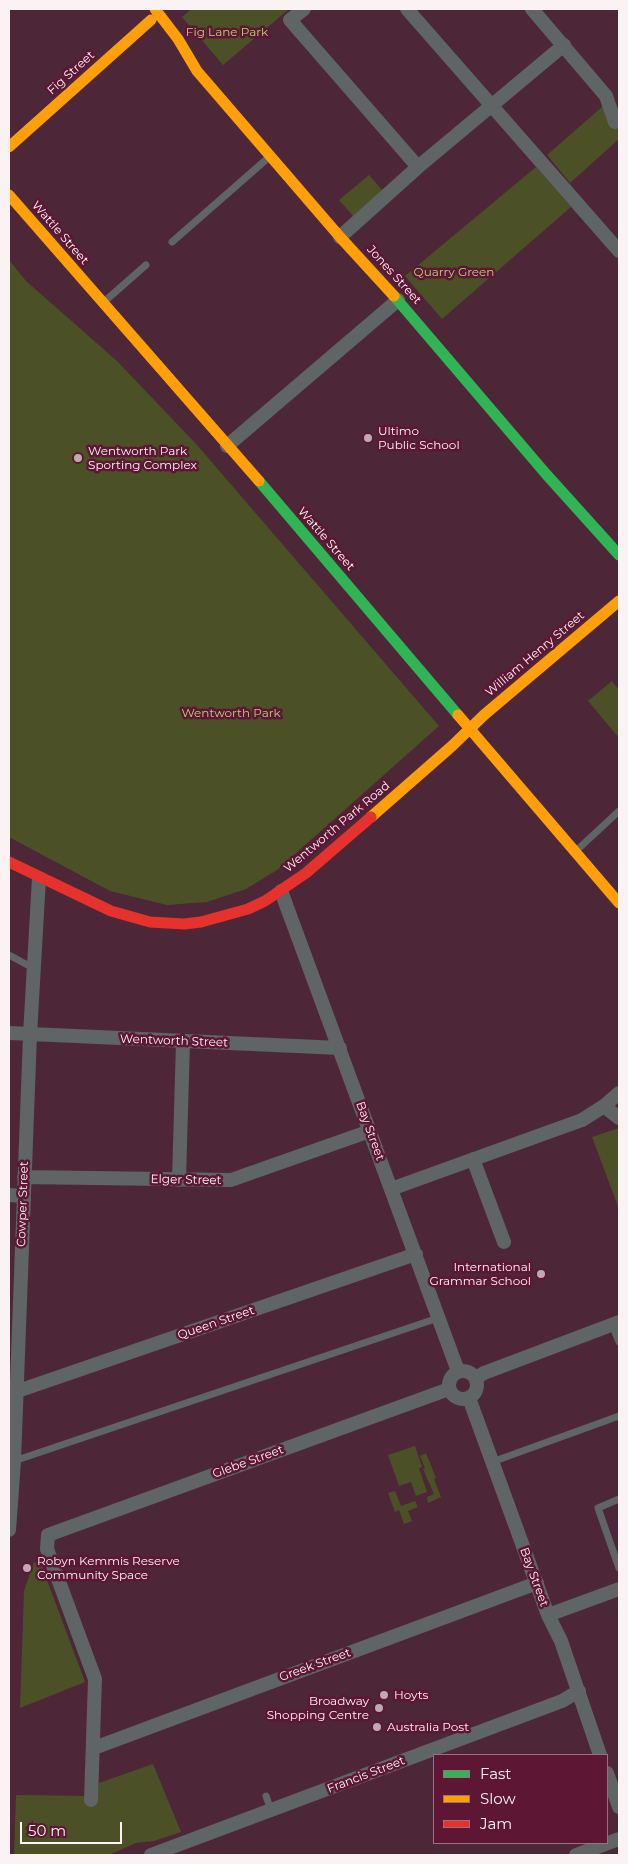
<!DOCTYPE html>
<style>
body{margin:0}
#map{position:relative;width:628px;height:1864px;overflow:hidden;background:#4d2737;font-family:Montserrat,sans-serif}
canvas{display:block}
.frame{position:absolute;inset:0;border:10px solid #fbf2f4;pointer-events:none}
.legend{position:absolute;left:433px;top:1754px;width:175px;height:90px;box-sizing:border-box;background:#5d1734;border:1px solid #9c6f81;margin:0;padding:6px 9px;list-style:none;font-size:15px;color:#fbf2f4}
.legend li{display:flex;align-items:center;gap:10px;height:25px}
.legend b{width:25px;border:1px solid #9c6f81}
.scale{position:absolute;left:20px;top:1822px;width:102px;height:22px;box-sizing:border-box;border:2px solid #fbf2f4;border-top:0;padding-left:6px;font-size:15px;line-height:18px;white-space:nowrap;color:#fbf2f4;-webkit-text-stroke:4px #5d1734;paint-order:stroke}
</style>
<div id="map">
<canvas width="628" height="1864"></canvas>
<div class="frame"></div>
<ul class="legend">
<li><b style="height:6px;background:#30b455"></b>Fast</li>
<li><b style="height:6px;background:#ff9f0a"></b>Slow</li>
<li><b style="height:6px;background:#e5322d"></b>Jam</li>
</ul>
<div class="scale">50 m</div>
</div>
<script>
const context = document.querySelector('canvas').getContext('2d');
context.lineJoin = 'round';
function fillPath(path, color) { context.fillStyle = color; context.fill(path, 'evenodd'); }
const toPath = rows => new Path2D(rows.map(r => 'M' + r).join(''));
function strokePath(path, color, width, dash) { context.strokeStyle = color; context.lineWidth = width; context.lineCap = dash ? 'butt' : 'round'; context.setLineDash(dash || []); context.stroke(path); }
function write(font, color, halo, rows, align = 'center') {
  context.font = font + ' Montserrat,sans-serif'; context.lineWidth = 5; context.setLineDash([]); context.textBaseline = 'middle'; context.strokeStyle = halo; context.fillStyle = color; for (const [text, x, y, turn = 0] of rows) {
    context.save(); context.translate(x, y); context.rotate((+turn || 0) * Math.PI / 180); context.textAlign = isNaN(turn) ? turn : align; if (halo) context.strokeText(text, 0, 0); context.fillText(text, 0, 0); context.restore();
  }
}
const green = toPath([
 [191,9,289,9,223,65,182,17],
 [603,106,619,124,619,139,570,183,547,155],
 [536,167,571,207,442,319,405,276],
 [369,175,384,192,354,217,339,200],
 [9,260,26,281,117,361,197,445,439,726,277,870,246,889,207,902,167,905,110,891,9,837],
 [612,681,619,690,619,738,588,701],
 [619,1128,619,1209,592,1137],
 [415,1446,422,1467,419,1468,427,1492,416,1496,411,1482,399,1486,388,1455],
 [426,1453,436,1478,434,1479,441,1497,428,1503,427,1497,434,1494,423,1469,425,1468,420,1456],
 [395,1491,401,1506,415,1501,418,1507,408,1511,412,1521,404,1524,399,1510,395,1512,388,1493],
 [34,1562,41,1564,85,1682,20,1708,24,1591],
 [153,1764,181,1832,154,1841,136,1843,109,1855,14,1855,16,1795,86,1796,98,1790,99,1783]
]);
const lane = toPath([
 [172,242,268,158],
 [105,301,146,265],
 [577,850,619,811],
 [9,955,33,968],
 [612,1325,619,1342],
 [14,1461,438,1318],
 [492,1462,619,1416],
 [619,1499,598,1508,619,1568],
 [266,1796,271,1810]
]);
const street = toPath([
 [304,9,290,20,418,167],
 [407,9,619,251],
 [532,9,606,96,615,122,619,117],
 [340,237,418,167,564,45],
 [227,446,398,300],
 [281,891,458,1371],
 [9,1033,340,1048],
 [604,1106,619,1118],
 [473,1159,504,1242],
 [24,1177,231,1180,370,1131],
 [179,1180,183,1042],
 [391,1189,582,1120,604,1106,619,1093],
 [9,1195,23,1196],
 '449 1385a14 14 0 1 1 28 0a14 14 0 1 1-28 0Z',
 [476,1378,484,1373,619,1322],
 [9,1388,15,1392,416,1254],
 [469,1398,548,1615,561,1641,600,1755],
 [9,1530,14,1461,30,1035,39,878],
 [548,1615,619,1589],
 [94,1748,537,1583],
 [607,1773,619,1807],
 [91,1800,95,1679,47,1549,48,1535,449,1389],
 [151,1855,562,1701,579,1691],
 [576,1855,619,1839]
]);
const fast = toPath([
 [394,296,546,474,619,555],
 [259,481,458,715]
]);
const slow = toPath([
 [155,9,178,39,197,71,340,237,394,296],
 [9,147,151,20],
 [9,195,259,481],
 [458,715,619,903],
 [371,817,452,746,484,715,619,601]
]);
const jam = toPath([
 [9,862,111,911,150,922,184,924,201,922,248,909,265,901,306,873,371,817]
]);
const markers = [
 [368,438,5,"#beabb2"],
 [78,458,5,"#beabb2"],
 [541,1274,5,"#beabb2"],
 [27,1568,5,"#beabb2"],
 [384,1695,5,"#beabb2"],
 [379,1708,5,"#beabb2"],
 [377,1727,5,"#beabb2"]
];
const parkNames = [
 ["Fig Lane Park",227,32],
 ["Quarry Green",454,272],
 ["Wentworth Park",231,713]
];
const streetNames = [
 ["Fig Street",71,73,-42],
 ["Wattle Street",60,233,49],
 ["Jones Street",394,275,48],
 ["Wattle Street",326,539,49],
 ["William Henry Street",535,654,-40],
 ["Wentworth Park Road",337,827,-40],
 ["Wentworth Street",174,1041,2],
 ["Bay Street",370,1131,70],
 ["Elger Street",186,1180,1],
 ["Cowper Street",23,1204,-88],
 ["Queen Street",216,1323,-19],
 ["Glebe Street",248,1462,-20],
 ["Bay Street",534,1577,70],
 ["Greek Street",315,1665,-20],
 ["Francis Street",366,1775,-21]
];
const poiNames = [
 ["Ultimo",378,431],
 ["Public School",378,445],
 ["Wentworth Park",88,451],
 ["Sporting Complex",88,465],
 ["International",531,1267,"right"],
 ["Grammar School",531,1281,"right"],
 ["Robyn Kemmis Reserve",37,1561],
 ["Community Space",37,1575],
 ["Hoyts",394,1695],
 ["Broadway",369,1701,"right"],
 ["Shopping Centre",369,1715,"right"],
 ["Australia Post",387,1727]
];
fillPath(green, '#4b5027');
strokePath(lane, '#5f6464', 7);
strokePath(street, '#5f6464', 14);
strokePath(fast, '#30b455', 11);
strokePath(slow, '#ff9f0a', 11);
strokePath(jam, '#e5322d', 11);
for (const [x, y, r, color] of markers) { const dot = new Path2D(); dot.arc(x, y, r, 0, 2 * Math.PI); context.fillStyle = color; context.fill(dot); strokePath(dot, '#5d1734', 2); }
write('12px', '#bbd074', '#5d1734', parkNames);
write('12px', '#fbf2f4', '#5d1734', streetNames);
write('12px', '#fbf2f4', '#5d1734', poiNames, 'left');
</script>
